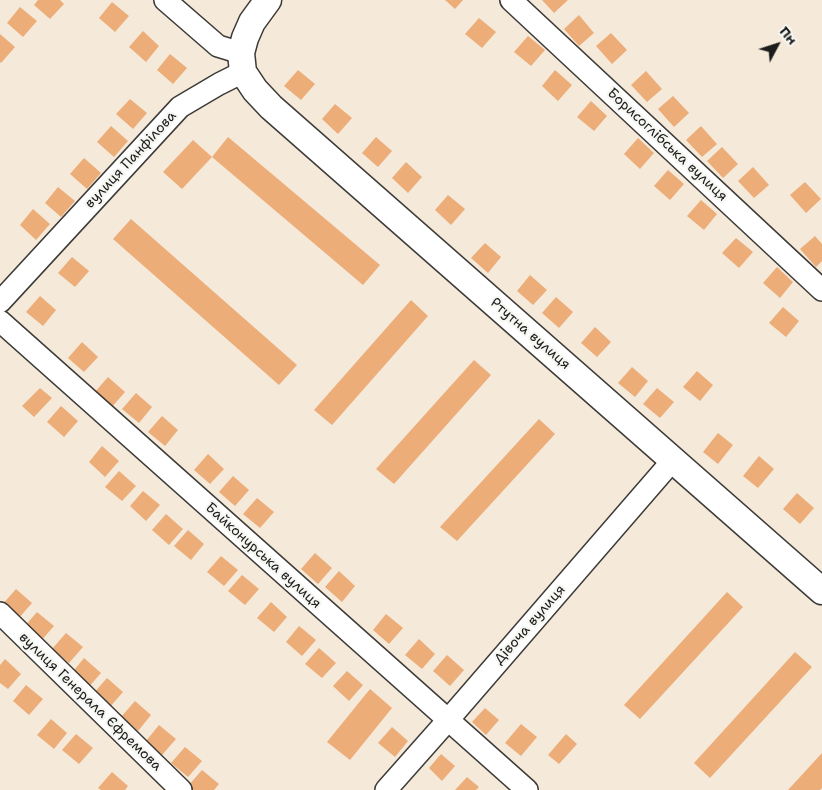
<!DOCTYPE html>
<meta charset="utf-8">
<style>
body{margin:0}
#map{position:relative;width:822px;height:790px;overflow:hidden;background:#f5e9d9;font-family:"Shantell Sans",sans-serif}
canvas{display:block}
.north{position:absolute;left:752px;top:20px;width:50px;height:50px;-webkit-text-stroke:4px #f6f6f2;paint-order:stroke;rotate:50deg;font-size:14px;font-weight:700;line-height:20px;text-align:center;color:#1c1c1c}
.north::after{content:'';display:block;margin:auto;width:18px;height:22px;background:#1c1c1c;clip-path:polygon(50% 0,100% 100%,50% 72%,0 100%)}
</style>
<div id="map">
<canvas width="822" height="790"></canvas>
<div class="north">Пн</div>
</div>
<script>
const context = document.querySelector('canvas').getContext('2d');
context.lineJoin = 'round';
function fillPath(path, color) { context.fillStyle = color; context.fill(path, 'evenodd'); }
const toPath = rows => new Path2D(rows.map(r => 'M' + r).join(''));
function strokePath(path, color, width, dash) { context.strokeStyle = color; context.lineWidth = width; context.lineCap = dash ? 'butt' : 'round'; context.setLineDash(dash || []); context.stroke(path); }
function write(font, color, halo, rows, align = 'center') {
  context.font = font + ' "Shantell Sans",sans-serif'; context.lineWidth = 4.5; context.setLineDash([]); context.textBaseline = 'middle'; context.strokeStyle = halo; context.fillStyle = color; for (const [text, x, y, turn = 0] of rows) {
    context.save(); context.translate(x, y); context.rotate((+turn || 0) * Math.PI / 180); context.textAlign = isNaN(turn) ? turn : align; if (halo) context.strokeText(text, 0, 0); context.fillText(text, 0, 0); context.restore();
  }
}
const building = toPath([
 [38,0,60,0,64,4,50,19,34,5],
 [445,0,463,0,455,9],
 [542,0,568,0,554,13],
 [112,2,129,16,115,32,99,18],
 [20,7,37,21,23,37,7,23],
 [579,15,594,33,579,46,564,29],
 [479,18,496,32,482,48,465,34],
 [143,31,159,46,146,62,129,47],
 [611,33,627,50,612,64,596,46],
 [0,34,15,47,1,63,0,62],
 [528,36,545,50,531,66,514,52],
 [170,54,187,68,173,84,157,70],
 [298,70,315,84,301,100,284,86],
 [555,70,572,85,558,101,542,86],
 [646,71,662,89,647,102,631,85],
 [673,96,689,113,674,127,658,109],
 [130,99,147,113,133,129,116,114],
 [591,101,607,116,594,131,577,117],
 [335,104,352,118,338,134,322,119],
 [111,126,128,141,114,157,97,142],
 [701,126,717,144,702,157,686,140],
 [228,137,380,265,363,285,212,157],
 [376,137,392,151,378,167,362,153],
 [638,138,654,153,640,169,624,154],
 [193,140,212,157,182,189,163,172],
 [722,147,738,164,723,178,707,161],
 [84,158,101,173,87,189,70,174],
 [406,162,422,177,408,193,392,178],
 [753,167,769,185,754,198,738,181],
 [668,170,684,184,670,200,654,186],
 [805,182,821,199,806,213,790,195],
 [58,187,75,201,61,217,45,203],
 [448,195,465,209,451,225,435,210],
 [701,200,717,214,704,230,687,216],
 [33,209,50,224,36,240,20,225],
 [131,219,297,365,279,385,113,239],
 [815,236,822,244,822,261,816,267,800,249],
 [736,238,753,252,739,268,722,253],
 [485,243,501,257,488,273,471,258],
 [72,257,89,271,75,287,58,273],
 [777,267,793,282,780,298,763,283],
 [530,275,547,290,533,305,517,291],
 [40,296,56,310,43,326,26,312],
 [556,297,573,312,559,328,542,313],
 [411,300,428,316,332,425,314,410],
 [783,307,799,321,786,337,769,323],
 [595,327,611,342,597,357,581,343],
 [82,342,98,357,84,372,68,358],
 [474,360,491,375,394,484,376,469],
 [632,367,648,381,635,397,618,383],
 [697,371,713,385,700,401,683,387],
 [108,377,125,392,111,408,94,393],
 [40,388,52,398,34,417,22,406],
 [657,388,674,402,660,418,643,404],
 [136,393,152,407,139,423,122,409],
 [61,406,78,421,64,437,47,422],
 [162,416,178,430,165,446,148,432],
 [539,419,555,434,457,541,440,527],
 [718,433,733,445,718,464,703,452],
 [102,446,119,461,105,477,89,462],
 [208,454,224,469,210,484,194,470],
 [759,456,774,469,758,488,743,476],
 [119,471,136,486,122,501,105,487],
 [233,476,249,490,235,506,219,492],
 [143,491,160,505,146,521,130,506],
 [797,493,814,508,800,524,783,509],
 [257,498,274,512,260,528,243,514],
 [166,514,183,529,169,545,152,530],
 [188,530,204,544,191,560,174,546],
 [315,553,332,568,318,584,301,569],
 [221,556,238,570,224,586,207,572],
 [339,571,355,586,342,602,325,587],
 [242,575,259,589,245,605,228,591],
 [16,589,32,603,18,619,2,605],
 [727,592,743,607,640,719,624,705],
 [271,602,287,617,274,632,257,618],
 [37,612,54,626,40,642,24,627],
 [386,614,403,628,389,644,373,630],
 [299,626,316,640,302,656,286,642],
 [66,633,83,647,69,663,52,649],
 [419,639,435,654,422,669,405,655],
 [319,648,336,663,322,678,305,664],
 [795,652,812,667,710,778,694,763],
 [447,655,464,670,450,686,433,671],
 [84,658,101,673,87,689,71,674],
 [5,659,21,674,8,689,0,683,0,665],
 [347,671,363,685,349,701,333,686],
 [107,678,123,692,109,708,93,694],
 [26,685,43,699,29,715,13,701],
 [370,689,392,708,350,760,327,742],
 [135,701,151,715,138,731,121,717],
 [485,708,499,720,486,735,472,722],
 [51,719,67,733,54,749,37,735],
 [521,724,537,737,521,756,505,743],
 [159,725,176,739,162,755,146,741],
 [392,727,408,741,395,757,378,743],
 [76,734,93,748,79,764,62,750],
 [566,734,577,744,559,764,548,755],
 [185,747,202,761,188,777,171,763],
 [822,753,822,788,820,790,788,790],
 [441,754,455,766,442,781,429,768],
 [202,770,219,784,214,790,193,790,188,786],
 [112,772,128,786,125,790,101,790,98,788],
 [467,777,479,787,476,790,455,790]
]);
const minor = toPath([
 [165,0,218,46,241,53],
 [511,0,822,290],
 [0,302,180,107,219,84,243,72],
 [0,321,527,790],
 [0,613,181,790],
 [386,790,448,720,673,460]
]);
const major = toPath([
 [268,0,252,22,245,38,241,53,243,72,255,90,271,107,822,591]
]);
const streetNames = [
 ["Борисоглібська вулиця",667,145,43],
 ["вулиця Панфілова",131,160,-47],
 ["Ртутна вулиця",530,334,41],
 ["Байконурська вулиця",263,556,42],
 ["Дівоча вулиця",530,625,-49],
 ["вулиця Генерала Єфремова",90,702,44]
];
fillPath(building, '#ecad79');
strokePath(minor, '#3d3b38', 24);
strokePath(major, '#3d3b38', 29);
strokePath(minor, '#fff', 21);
strokePath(major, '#fff', 26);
write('14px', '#1c1c1c', '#f6f6f2', streetNames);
</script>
